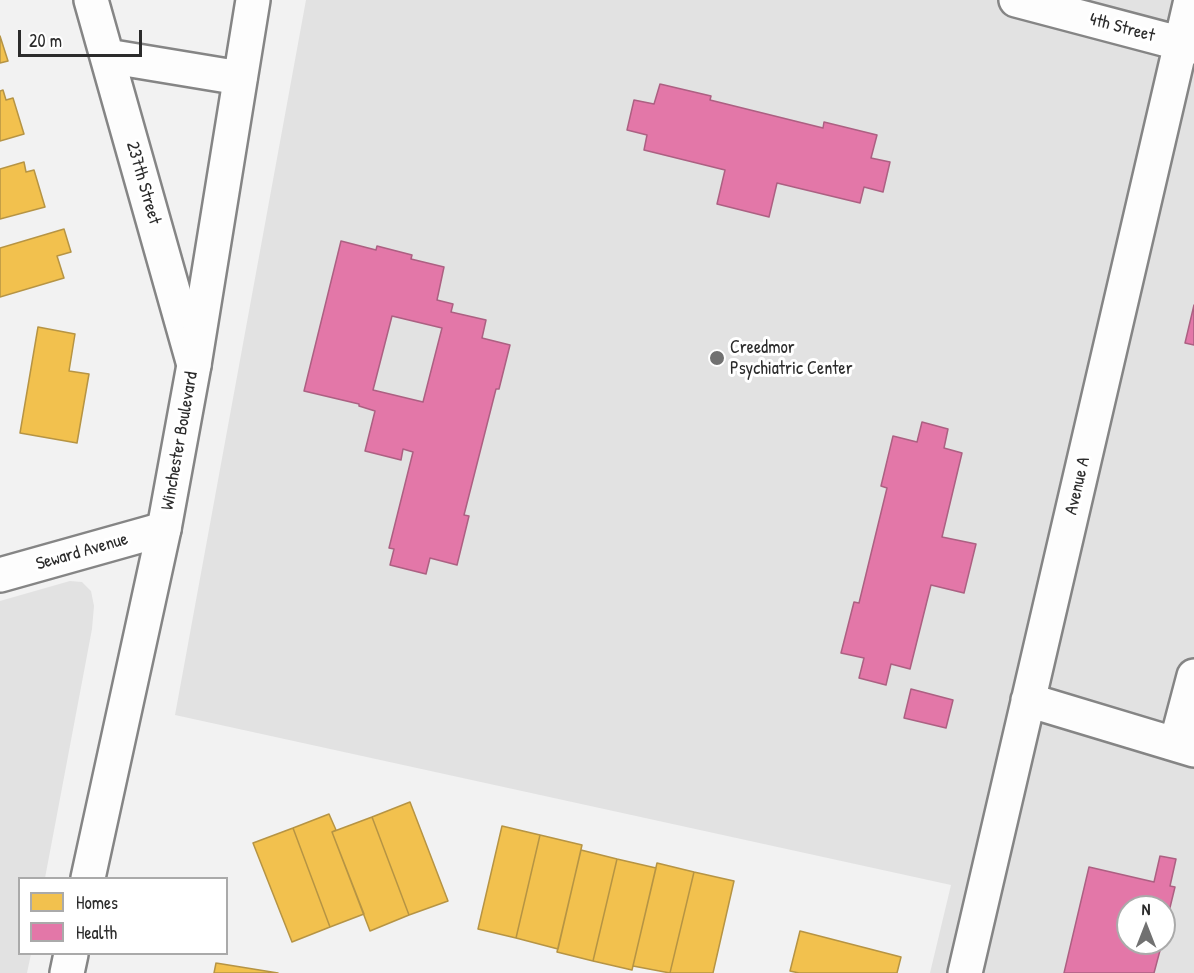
<!DOCTYPE html>
<style>
body{margin:0}
#map{position:relative;width:1194px;height:973px;overflow:hidden;background:#f2f2f2;font-family:"Patrick Hand",sans-serif}
canvas{display:block}
.legend{position:absolute;left:18px;top:877px;width:210px;height:78px;box-sizing:border-box;background:#fff;border:2px solid #aaa;margin:0;padding:8px 10px;list-style:none;font-size:18px;color:#2b2b2b}
.legend li{display:flex;align-items:center;gap:12px;height:30px}
.legend b{width:30px;border:2px solid #aaa}
.north{position:absolute;left:1116px;top:895px;width:60px;height:60px;box-sizing:border-box;background:#fff;border:2px solid #aaa;border-radius:50%;rotate:0deg;font-size:16px;font-weight:700;line-height:24px;text-align:center;color:#2b2b2b}
.north::after{content:'';display:block;margin:auto;width:21px;height:27px;background:#717171;clip-path:polygon(50% 0,100% 100%,50% 72%,0 100%)}
.scale{position:absolute;left:18px;top:30px;width:124px;height:27px;box-sizing:border-box;border:3px solid #2b2b2b;border-top:0;padding-left:8px;font-size:18px;line-height:21px;white-space:nowrap;color:#2b2b2b;-webkit-text-stroke:4px #fff;paint-order:stroke}
</style>
<div id="map">
<canvas width="1194" height="973"></canvas>
<ul class="legend">
<li><b style="height:16px;background:#f2c14e"></b>Homes</li>
<li><b style="height:16px;background:#e377a8"></b>Health</li>
</ul>
<div class="north">N</div>
<div class="scale">20 m</div>
</div>
<script>
const context = document.querySelector('canvas').getContext('2d');
context.lineJoin = 'round';
function fillPath(path, color) { context.fillStyle = color; context.fill(path, 'evenodd'); }
const toPath = rows => new Path2D(rows.map(r => 'M' + r).join(''));
function strokePath(path, color, width, dash) { context.strokeStyle = color; context.lineWidth = width; context.lineCap = dash ? 'butt' : 'round'; context.setLineDash(dash || []); context.stroke(path); }
function write(font, color, halo, rows, align = 'center') {
  context.font = font + ' "Patrick Hand",sans-serif'; context.lineWidth = 6; context.setLineDash([]); context.textBaseline = 'middle'; context.strokeStyle = halo; context.fillStyle = color; for (const [text, x, y, turn = 0] of rows) {
    context.save(); context.translate(x, y); context.rotate((+turn || 0) * Math.PI / 180); context.textAlign = isNaN(turn) ? turn : align; if (halo) context.strokeText(text, 0, 0); context.fillText(text, 0, 0); context.restore();
  }
}
const built = toPath([
 [306,0,1194,0,1194,973,930,973,951,885,175,715],
 [1128,907,1164,907,1164,943,1128,943],
 [70,581,82,582,91,591,94,606,92,629,45,878,20,878,20,954,31,954,27,973,0,973,0,601]
]);
const homes = toPath([
 [0,36,8,61,0,63,0,36],
 [3,90,6,100,13,98,24,134,0,141,0,91,3,90],
 [24,162,26,172,34,170,45,207,0,219,0,169,24,162],
 [64,229,71,252,57,256,64,278,0,297,0,248,64,229],
 [38,327,75,334,69,371,89,374,77,443,20,433,38,327],
 [410,802,448,901,409,915,372,817,410,802],
 [329,814,336,830,332,832,364,914,330,927,293,828,329,814],
 [372,817,409,915,370,931,332,832,372,817],
 [502,826,540,835,516,938,478,929,502,826],
 [293,828,330,927,292,942,253,843,293,828],
 [540,835,582,845,558,949,516,938,540,835],
 [581,850,617,859,593,961,557,952,581,850],
 [617,859,656,868,632,970,593,961,617,859],
 [657,863,694,872,670,973,633,966,657,863],
 [694,872,734,881,713,973,670,973,694,872],
 [800,931,901,957,897,973,799,973,790,971,800,931],
 [216,963,278,973,214,973,216,963]
]);
const health = toPath([
 [660,84,711,96,710,100,823,128,824,122,877,135,871,158,890,162,883,192,864,187,860,203,777,183,769,217,717,204,725,170,644,150,647,135,627,130,634,100,654,104,660,84],
 [341,241,376,250,377,246,412,255,411,259,444,267,437,300,453,304,451,312,486,320,482,338,510,345,499,389,496,389,464,515,469,516,457,565,430,558,426,574,390,565,394,549,389,548,413,452,403,449,401,460,365,451,375,411,359,406,359,404,304,391,341,241],
 [392,316,442,328,423,402,373,390,392,316],
 [1194,305,1194,345,1185,343,1194,305],
 [922,422,948,429,944,448,962,453,942,537,976,544,964,593,931,585,910,669,891,664,886,685,859,678,864,658,841,653,854,602,859,603,887,488,881,486,893,436,917,442,922,422],
 [911,689,953,700,946,728,904,718,911,689],
 [1160,856,1176,859,1170,886,1175,887,1164,932,1164,907,1128,907,1128,943,1162,943,1154,973,1064,973,1089,867,1154,882,1160,856]
]);
const minor = toPath([
 [91,0,194,365],
 [1016,0,1194,47],
 [107,56,240,78],
 [0,575,164,529],
 [1028,700,1194,750],
 [1176,744,1194,676],
 [965,973,1191,0]
]);
const major = toPath([
 [88,878,164,529,194,365,253,0],
 [67,973,71,954]
]);
const markers = [
 [717,358,8,"#717171"]
];
const streetNames = [
 ["4th Street",1122,28,15],
 ["237th Street",143,183,74],
 ["Winchester Boulevard",180,441,-80],
 ["Avenue A",1078,486,-77],
 ["Seward Avenue",82,552,-16]
];
const poiNames = [
 ["Creedmor",730,348],
 ["Psychiatric Center",730,369]
];
fillPath(built, '#e2e2e2');
fillPath(homes, '#f2c14e');
strokePath(homes, '#b69444', 1.5);
fillPath(health, '#e377a8');
strokePath(health, '#ac6082', 1.5);
strokePath(minor, '#858585', 38);
strokePath(major, '#858585', 38);
strokePath(minor, '#fdfdfd', 33);
strokePath(major, '#fdfdfd', 33);
for (const [x, y, r, color] of markers) { const dot = new Path2D(); dot.arc(x, y, r, 0, 2 * Math.PI); context.fillStyle = color; context.fill(dot); strokePath(dot, '#fff', 2); }
write('18px', '#2b2b2b', '#fff', streetNames);
write('18px', '#2b2b2b', '#fff', poiNames, 'left');
</script>
